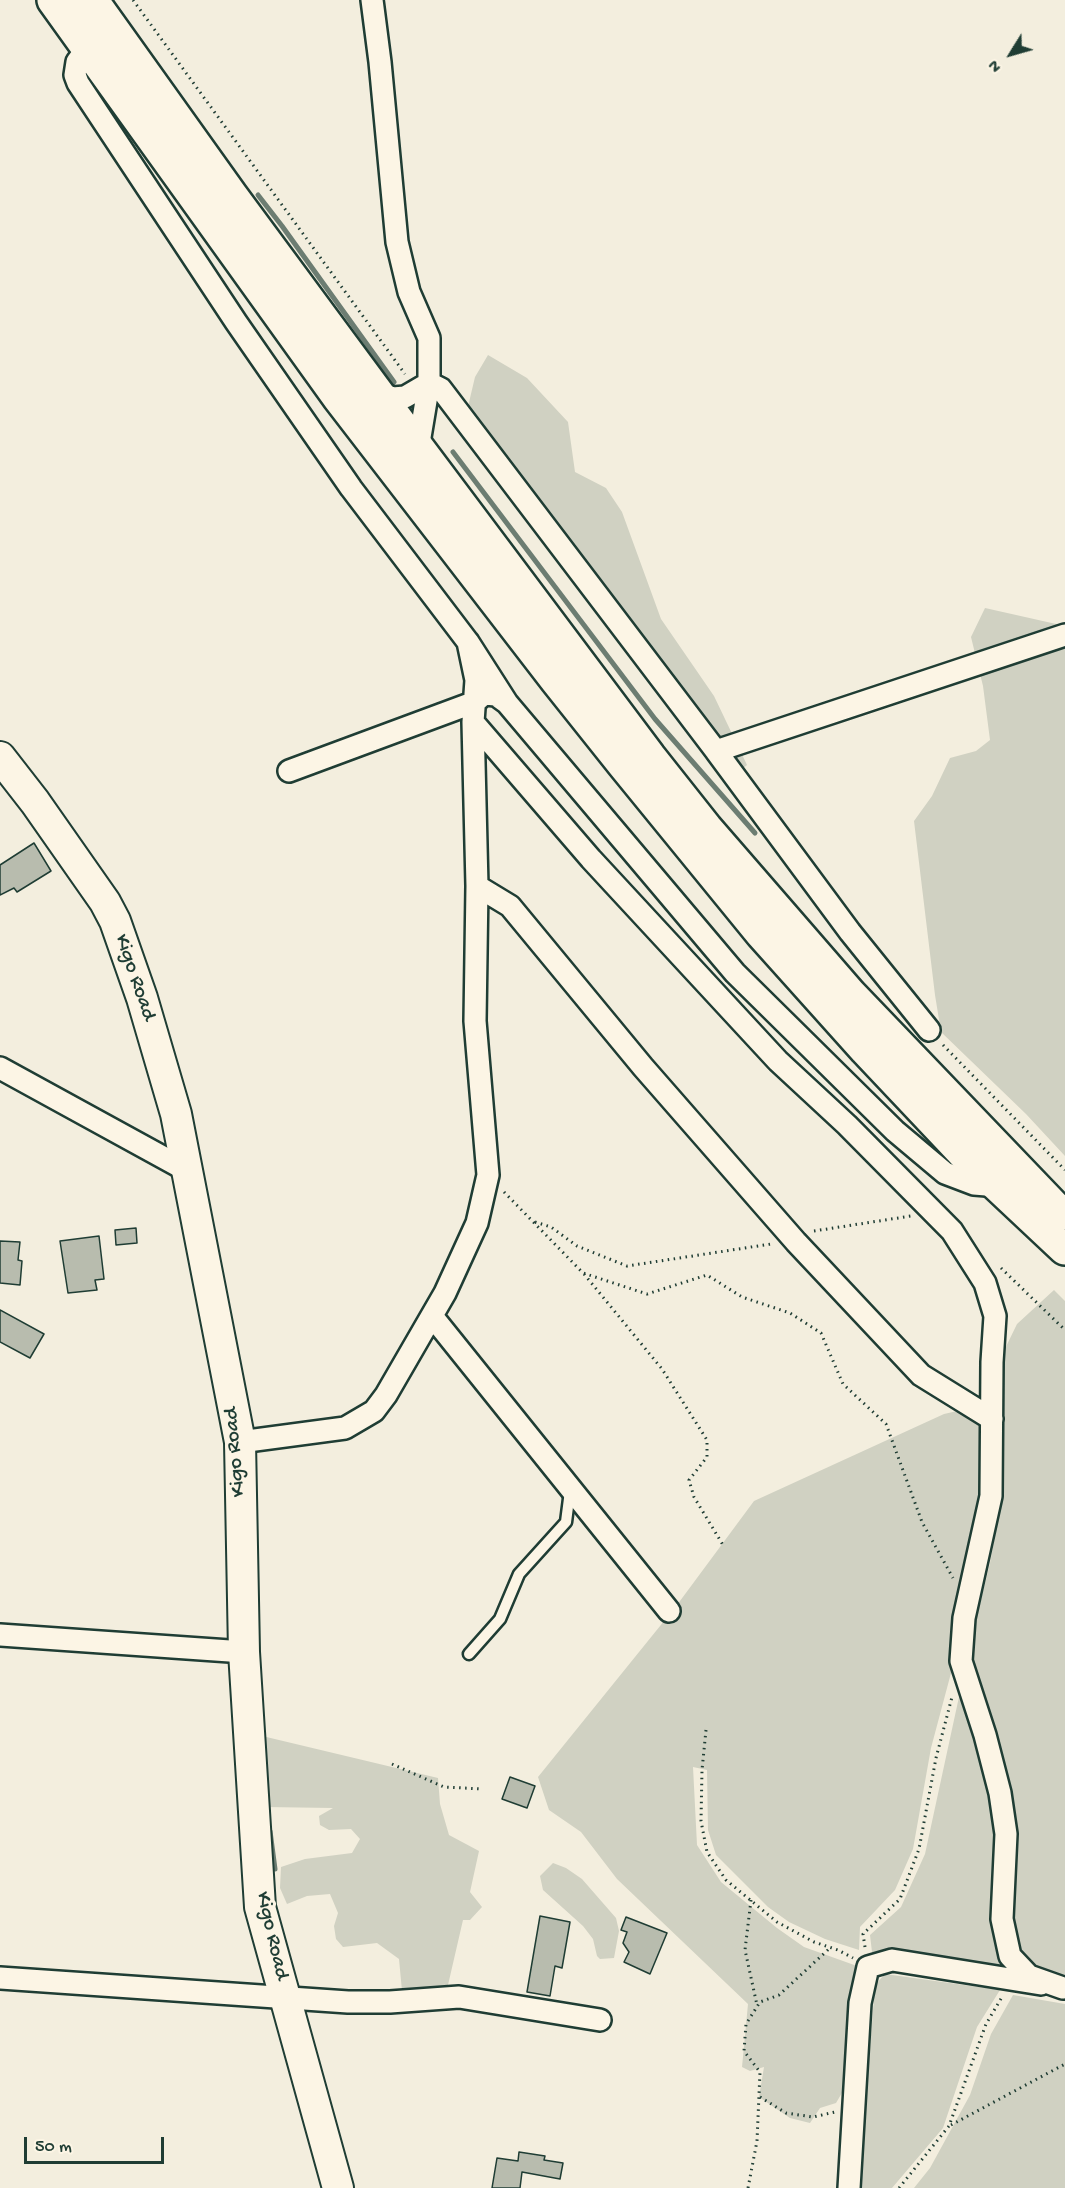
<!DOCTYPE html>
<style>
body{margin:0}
#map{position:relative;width:1065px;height:2188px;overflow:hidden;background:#f3eede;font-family:"Gochi Hand",sans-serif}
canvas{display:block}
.north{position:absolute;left:981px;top:24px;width:60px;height:60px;-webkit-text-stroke:4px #fcf5e5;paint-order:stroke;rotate:233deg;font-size:16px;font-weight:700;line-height:24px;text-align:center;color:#1f3d34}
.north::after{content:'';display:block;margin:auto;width:21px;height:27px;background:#1f3d34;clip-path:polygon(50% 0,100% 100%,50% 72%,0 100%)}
.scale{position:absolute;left:24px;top:2137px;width:140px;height:27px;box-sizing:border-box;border:3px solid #1f3d34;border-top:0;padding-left:8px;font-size:18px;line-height:21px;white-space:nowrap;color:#1f3d34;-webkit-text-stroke:4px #fcf5e5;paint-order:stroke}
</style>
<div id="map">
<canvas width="1065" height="2188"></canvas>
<div class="north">N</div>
<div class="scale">50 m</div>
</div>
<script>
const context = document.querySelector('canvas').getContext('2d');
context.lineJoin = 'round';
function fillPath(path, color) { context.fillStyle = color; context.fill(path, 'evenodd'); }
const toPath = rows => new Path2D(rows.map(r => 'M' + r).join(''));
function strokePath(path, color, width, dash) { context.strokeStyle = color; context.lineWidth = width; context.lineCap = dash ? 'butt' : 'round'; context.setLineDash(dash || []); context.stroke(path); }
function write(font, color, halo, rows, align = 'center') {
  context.font = font + ' "Gochi Hand",sans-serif'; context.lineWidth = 6; context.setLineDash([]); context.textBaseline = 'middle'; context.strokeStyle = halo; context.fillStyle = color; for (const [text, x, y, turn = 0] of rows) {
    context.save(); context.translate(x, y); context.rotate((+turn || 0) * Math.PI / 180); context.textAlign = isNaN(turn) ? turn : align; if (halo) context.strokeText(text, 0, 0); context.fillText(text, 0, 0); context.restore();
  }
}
const green = toPath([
 [488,355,527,378,568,422,575,472,606,488,622,512,661,619,714,696,747,765,736,774,466,415,475,377],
 [985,608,1065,626,1065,1156,1026,1114,941,1032,935,995,914,821,932,796,950,758,976,751,990,740,983,686,971,637],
 [1054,1290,1065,1301,1065,1979,1030,1968,1020,1957,1008,1919,1013,1824,967,1657,990,1563,1003,1492,999,1425,1003,1398,1000,1359,1017,1324],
 [966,1409,981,1419,986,1485,955,1658,931,1748,913,1849,895,1890,860,1927,859,1950,825,1939,789,1922,768,1907,716,1855,708,1830,707,1770,693,1767,697,1845,721,1882,777,1928,804,1947,857,1966,846,2086,836,2103,820,2108,810,2123,790,2118,759,2097,764,2067,750,2071,742,2067,748,2004,617,1879,581,1832,549,1810,538,1777,677,1605,754,1501,944,1414],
 [962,1683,988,1788,997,1854,993,1931,1015,1972,872,1952,870,1935,901,1907,925,1854],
 [258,1735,438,1778,440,1804,449,1835,479,1851,470,1892,482,1907,470,1920,463,1920,448,1985,402,1991,399,1959,377,1943,343,1947,336,1939,334,1926,338,1913,330,1894,307,1896,287,1904,280,1888,281,1867,305,1859,352,1853,360,1839,351,1829,329,1830,320,1825,319,1816,333,1808,265,1807],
 [553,1863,566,1868,582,1879,616,1918,619,1931,614,1958,600,1959,597,1956,593,1939,583,1926,543,1890,540,1876],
 [885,1974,1000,1990,977,2027,943,2128,892,2188,859,2188,875,1985],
 [1013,1995,1065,2004,1065,2188,914,2188,930,2168,970,2095,991,2034]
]);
const stream = toPath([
 [258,195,282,226,394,382],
 [453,452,655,719,755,833],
 [270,1831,275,1869]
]);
const building = toPath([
 [34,843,51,871,17,892,14,888,0,895,0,865,34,843],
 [136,1228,137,1243,116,1245,115,1230,136,1228],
 [99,1236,104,1279,95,1280,97,1290,68,1293,60,1241,99,1236],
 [0,1241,20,1242,18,1260,22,1261,20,1285,0,1283,0,1241],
 [0,1310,44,1334,30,1358,0,1342,0,1310],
 [510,1777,535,1786,527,1808,502,1799,510,1777],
 [540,1916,570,1922,562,1968,555,1966,550,1996,527,1992,540,1916],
 [626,1917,667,1933,650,1974,624,1962,629,1952,623,1943,627,1932,621,1930,626,1917],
 [519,2152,545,2156,544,2160,563,2163,560,2179,522,2172,520,2188,492,2188,497,2158,518,2161,519,2152]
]);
const path = toPath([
 [133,0,405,374],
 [943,1045,1065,1170],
 [504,1192,583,1273,647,1294,707,1275,742,1297,790,1313,821,1333,843,1384,886,1424,922,1522,953,1578],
 [535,1222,551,1227,577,1246,627,1266,771,1244],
 [814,1231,911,1216],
 [1001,1268,1065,1330],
 [584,1274,662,1369,707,1440,707,1457,689,1480,694,1497,723,1545],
 [706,1730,702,1770,701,1821,707,1852,726,1880,777,1922,814,1942,838,1950,853,1958],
 [392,1764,444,1787,483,1789],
 [751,1900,745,1950,757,2005],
 [865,1947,863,1934,900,1899,919,1849,936,1758,952,1697],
 [760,2097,786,2113,813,2117,835,2112],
 [951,2125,1065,2064],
 [748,2188,757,2141,760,2072,744,2051,746,2024,760,2002,779,1995,830,1948],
 [899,2188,949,2126,986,2024,1002,1997]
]);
const lane = toPath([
 [469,1654,500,1619,519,1574,566,1522,570,1491]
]);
const street = toPath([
 [372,0,380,62,397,242,409,292,429,338,429,383,418,449],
 [88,47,77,62,75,75,78,83,236,322,351,488,468,642,507,703],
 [429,383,441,389,716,751],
 [377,392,393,398,405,397,429,383],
 [473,722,591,859,778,1061,847,1125,952,1231,985,1283,995,1316,992,1362,991,1496,964,1618,961,1661,985,1735,1000,1793,1006,1834,1002,1919,1010,1956,1029,1976,1063,1988],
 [289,771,475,702,484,694,496,695,507,703,735,973,895,1131,945,1173,974,1184,999,1186],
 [477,886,510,906,643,1067,796,1242,921,1375,992,1419],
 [929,1030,850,932,716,751,1065,635],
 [0,1068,188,1171],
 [432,1316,669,1611],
 [240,1442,345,1428,374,1411,386,1395,445,1293,477,1223,488,1175,475,1021,477,886,473,722,476,680,468,642],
 [0,1635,244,1652],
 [0,1978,348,2002,390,2002,459,1997,600,2020],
 [849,2188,860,2003,868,1967,892,1960,1041,1984]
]);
const secondary = toPath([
 [0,757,35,802,105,902,115,921,142,998,176,1114,240,1442,244,1652,260,1907,338,2188]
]);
const highway = toPath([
 [54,0,339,397,557,680,624,764,762,933,866,1049,967,1156,1065,1248],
 [91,0,231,196,418,449,649,757,706,829,850,995,1060,1214]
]);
const streetNames = [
 ["Kigo Road",134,978,71],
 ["Kigo Road",236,1452,-95],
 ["Kigo Road",271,1936,77]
];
fillPath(green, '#d0d1c2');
strokePath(stream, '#6c7d72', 5);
fillPath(building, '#b8bcae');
strokePath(building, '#1f3d34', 1.5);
strokePath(lane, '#1f3d34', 15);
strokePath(street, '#1f3d34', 26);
strokePath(secondary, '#1f3d34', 34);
strokePath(highway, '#1f3d34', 38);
strokePath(path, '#1f3d34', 3, [1.5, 4.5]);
strokePath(lane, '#fcf5e5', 10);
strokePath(street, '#fcf5e5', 21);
strokePath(secondary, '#fcf5e5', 30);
strokePath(highway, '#fcf5e5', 33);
write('21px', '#1f3d34', '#fcf5e5', streetNames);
</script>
